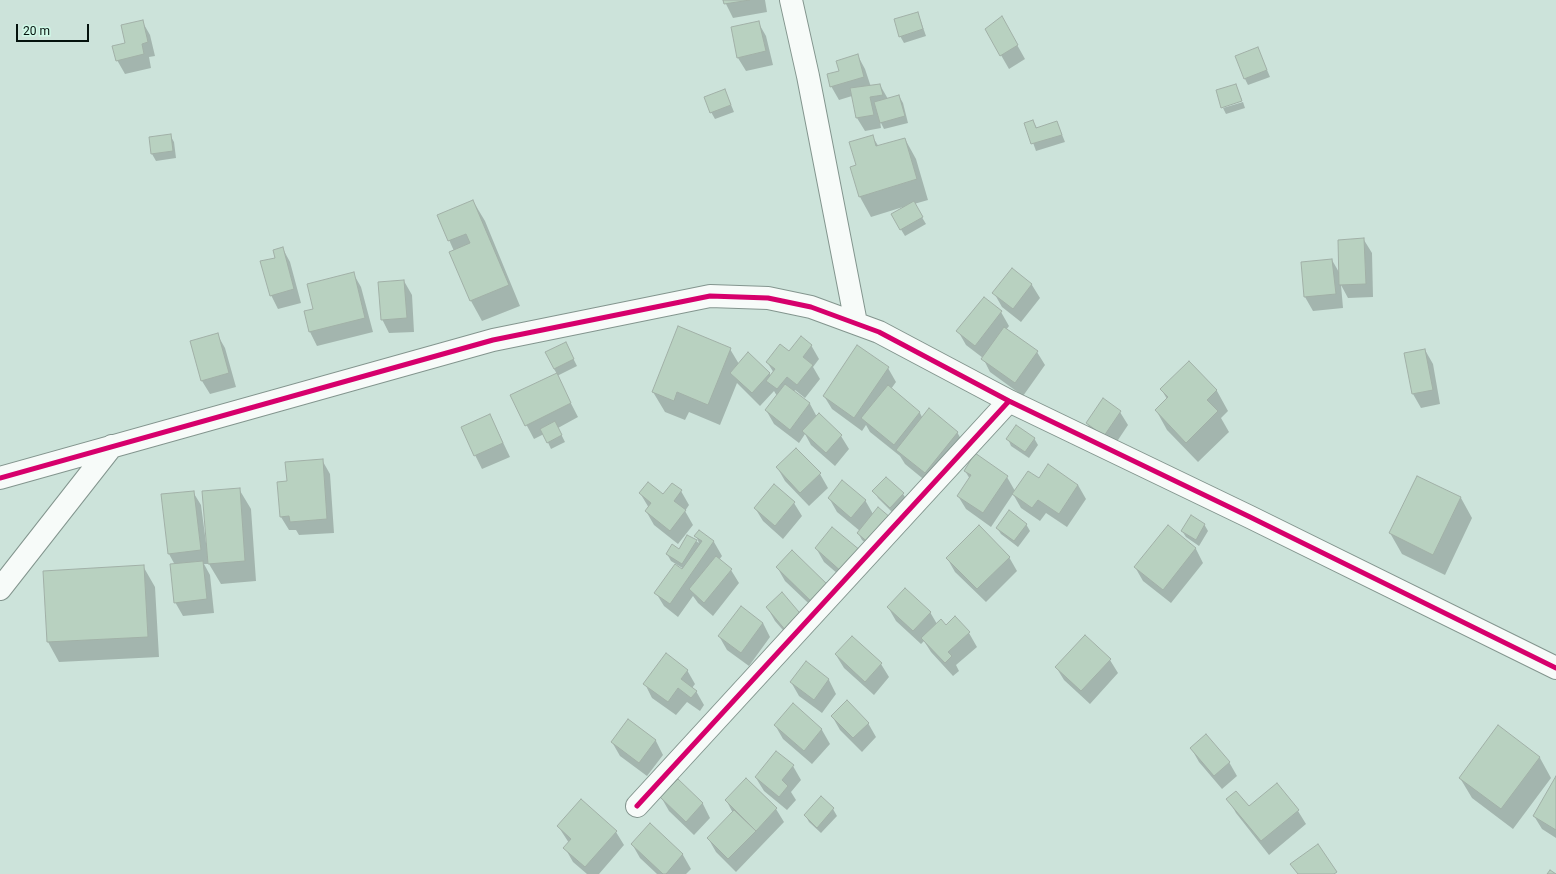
<!DOCTYPE html>
<style>
body{margin:0}
#map{position:relative;width:1556px;height:874px;overflow:hidden;background:#cce3da;font-family:Roboto,sans-serif}
canvas{display:block}
.scale{position:absolute;left:16px;top:24px;width:73px;height:18px;box-sizing:border-box;border:2px solid #04120d;border-top:0;padding-left:5px;font-size:12px;line-height:14px;white-space:nowrap;color:#04120d;-webkit-text-stroke:3px #d0f9e8;paint-order:stroke}
</style>
<div id="map">
<canvas width="1556" height="874"></canvas>
<div class="scale">20 m</div>
</div>
<script>
const context = document.querySelector('canvas').getContext('2d');
context.lineJoin = 'round';
function fillPath(path, color) { context.fillStyle = color; context.fill(path, 'evenodd'); }
const toPath = rows => new Path2D(rows.map(r => 'M' + r).join(''));
function strokePath(path, color, width, dash) { context.strokeStyle = color; context.lineWidth = width; context.lineCap = dash ? 'butt' : 'round'; context.setLineDash(dash || []); context.stroke(path); }
const shadow = toPath([
 [724,0,765,0,767,12,733,18],
 [918,13,926,36,904,43,900,36],
 [1002,18,1025,59,1009,69,986,29],
 [142,21,150,35,155,56,149,57,151,68,125,74,117,60],
 [758,22,766,36,773,65,746,71,738,58],
 [1258,48,1270,77,1248,85,1245,79],
 [858,56,865,69,871,87,880,85,888,99,899,96,903,103,908,123,884,129,880,121,881,128,865,131,857,118,852,96,839,100,831,86,840,72],
 [1236,85,1242,100,1222,106],
 [725,90,734,112,715,119,711,112],
 [1243,102,1245,108,1226,114,1223,108],
 [1033,121,1037,128,1057,122,1065,142,1036,151,1026,123],
 [170,135,174,142,176,158,156,161,152,154,150,138],
 [872,136,879,147,905,139,916,159,928,200,914,204,926,224,905,236,892,215,903,207,871,217,860,197,857,166],
 [473,201,485,221,520,306,482,321,471,301,451,252,454,251,438,215],
 [1364,240,1372,253,1373,297,1348,298,1341,285,1343,308,1313,311,1305,297,1332,260,1340,274],
 [283,249,290,262,301,303,278,309,271,295,277,258],
 [1013,270,1032,285,1040,298,1021,322,1002,307,994,293],
 [353,273,361,287,373,332,317,346,310,332,305,312,314,310],
 [404,281,412,295,414,332,389,333,382,319],
 [984,298,1001,312,1009,326,1006,330,1037,352,1045,365,1023,396,990,372,983,358,966,345,958,331],
 [217,334,225,348,236,387,210,394,202,381],
 [811,345,819,359,813,367,820,379,805,398,795,390,794,392,810,404,817,417,819,415,841,436,849,449,835,466,811,445,805,434,799,443,774,424,766,410,777,396,774,391,760,406,737,383,720,425,689,412,685,420,665,412,653,392,730,349,739,364,769,373,771,376,774,373,767,362],
 [858,346,888,368,896,382,891,389,920,413,922,417,957,432,965,446,933,487,905,464,900,456,870,432,866,425,862,431,832,409,824,396],
 [569,350,577,366,557,376,578,417,558,428,565,442,551,449,544,434,534,439,511,396,557,374,554,369],
 [1425,350,1433,364,1440,404,1421,408,1413,394,1405,354],
 [1189,362,1217,391,1228,411,1221,418,1229,432,1198,462,1167,430,1156,410,1167,399,1161,389],
 [1103,400,1120,412,1128,425,1112,449,1095,437,1087,423],
 [490,415,510,457,482,469,475,455],
 [1034,438,1038,445,1029,458,1011,446,1008,439],
 [796,449,820,474,828,488,809,506,785,481,777,467],
 [322,460,330,474,334,533,299,535,296,530,289,530,281,517,288,482],
 [965,471,1007,477,1015,491,1039,479,1078,485,1086,499,1067,527,1046,513,1040,521,1021,508,1013,494,991,527,966,509,958,496,970,479],
 [1418,477,1461,498,1472,518,1445,575,1402,554,1390,533],
 [673,484,681,491,689,505,685,511,693,525,678,544,654,525,646,511,649,508,640,493,664,496],
 [239,489,251,509,256,581,221,584,209,564,204,564,210,575,214,613,183,616,175,602,175,565,169,554,193,492,201,505,206,543,207,543],
 [874,491,903,494,907,500,894,514,878,498],
 [829,498,865,500,873,514,874,550,862,540,858,533,860,531,837,512],
 [794,503,802,516,783,539,763,521,755,508],
 [1026,524,1030,531,1018,547,1001,534,997,528],
 [1204,524,1208,531,1199,546,1186,537,1182,531],
 [1168,527,1196,549,1203,563,1171,603,1143,581,1135,567],
 [832,528,852,586,824,562,816,548],
 [699,532,714,542,722,556,719,560,731,570,739,583,713,616,698,603,693,596,678,617,664,606,656,593,684,569,671,561,667,554,680,550,688,536,699,543,696,536],
 [1009,557,1017,571,986,602,955,572,947,558],
 [143,566,155,587,159,657,59,662,48,642],
 [777,567,838,602,824,618,785,581],
 [782,594,796,645,775,621,767,607],
 [888,607,930,612,937,624,946,626,955,618,969,633,977,647,956,665,959,671,953,676,931,652,924,641,921,644,896,621],
 [763,623,770,637,749,666,727,650,719,636],
 [836,655,881,664,889,677,874,695,844,668],
 [1110,660,1118,673,1090,704,1064,680,1056,667],
 [806,662,829,680,836,694,822,713,799,696,791,682],
 [687,670,695,684,692,688,696,691,704,705,700,711,687,702,676,715,652,698,645,684],
 [793,705,822,730,830,744,812,764,783,739,775,725],
 [832,716,868,723,876,737,862,752,840,730],
 [628,720,656,741,663,755,647,776,620,756,612,742],
 [1498,726,1540,758,1551,778,1513,829,1472,798,1460,778],
 [1191,748,1229,762,1237,776,1222,789,1199,762],
 [793,766,801,780,791,792,796,800,787,810,764,791,756,778],
 [1556,778,1556,838,1542,829,1534,816],
 [678,780,703,804,710,818,694,835,669,811,661,797],
 [1277,785,1298,811,1306,824,1269,855,1236,813,1228,799,1249,808],
 [726,800,776,809,784,822,736,872,716,852,708,838,733,813],
 [833,809,837,816,821,833,809,822,805,815],
 [650,825,683,855,691,869,686,874,657,874,640,858,632,844],
 [558,826,616,832,624,845,599,874,587,874,573,862,565,848,569,843]
]);
const building = toPath([
 [723,0,750,0,724,4,723,0],
 [918,12,923,29,899,37,894,19,918,12],
 [1002,16,1018,45,1000,56,985,29,1002,16],
 [143,20,148,42,142,44,144,54,116,61,112,46,125,43,121,25,143,20],
 [759,21,766,51,737,58,731,27,759,21],
 [1258,47,1267,70,1244,79,1235,56,1258,47],
 [858,54,864,77,830,87,827,74,839,71,836,61,858,54],
 [880,84,883,95,870,97,874,115,856,118,850,88,880,84],
 [1236,84,1242,101,1221,108,1216,90,1236,84],
 [725,89,731,105,710,113,704,97,725,89],
 [899,95,905,116,880,123,874,102,899,95],
 [1033,120,1036,128,1057,121,1062,135,1031,144,1024,123,1033,120],
 [171,134,173,151,151,154,149,137,171,134],
 [873,135,876,146,905,138,917,179,859,197,850,167,856,165,849,142,873,135],
 [473,200,509,285,470,301,449,252,470,243,466,234,448,241,437,215,473,200],
 [914,201,923,217,900,230,891,214,914,201],
 [1364,238,1366,284,1339,285,1338,240,1364,238],
 [283,247,294,289,270,296,260,261,275,258,273,250,283,247],
 [1332,259,1336,294,1304,297,1301,262,1332,259],
 [1012,268,1032,284,1013,309,992,293,1012,268],
 [354,272,365,318,309,332,304,311,313,309,307,284,354,272],
 [404,280,407,318,381,320,378,282,404,280],
 [984,297,1002,311,975,346,956,331,984,297],
 [678,326,731,348,708,405,677,392,674,401,652,392,678,326],
 [1004,327,1038,351,1015,383,981,359,1004,327],
 [218,333,229,373,201,381,190,341,218,333],
 [801,336,812,345,803,357,813,365,797,385,787,377,777,389,766,381,775,369,766,362,780,344,789,351,801,336],
 [566,342,574,359,554,369,545,352,566,342],
 [857,345,889,367,854,418,823,396,857,345],
 [1425,349,1433,390,1412,394,1404,353,1425,349],
 [748,352,770,373,752,393,730,373,748,352],
 [1189,361,1217,390,1207,400,1218,411,1186,443,1155,410,1168,397,1160,389,1189,361],
 [557,373,571,403,525,426,510,395,557,373],
 [785,384,810,403,790,430,765,410,785,384],
 [888,385,920,412,894,445,861,418,888,385],
 [1103,398,1121,411,1104,436,1086,423,1103,398],
 [929,408,958,432,925,473,896,450,929,408],
 [819,413,842,435,826,453,802,431,819,413],
 [490,414,503,443,474,456,461,427,490,414],
 [555,421,562,435,547,443,540,429,555,421],
 [1016,425,1035,438,1025,452,1006,439,1016,425],
 [796,448,821,473,800,493,776,467,796,448],
 [975,453,1008,476,983,513,957,496,971,475,964,471,975,453],
 [323,459,327,519,290,522,289,516,280,517,277,482,287,481,285,462,323,459],
 [1048,464,1078,485,1059,514,1038,500,1032,508,1012,494,1028,471,1039,478,1048,464],
 [1417,476,1461,497,1433,555,1389,533,1417,476],
 [886,477,904,493,890,508,872,491,886,477],
 [842,480,866,500,851,518,828,498,842,480],
 [648,482,663,494,672,483,682,490,674,501,686,510,670,531,645,511,651,503,639,493,648,482],
 [774,484,795,502,775,526,754,508,774,484],
 [240,488,245,561,208,564,202,491,240,488],
 [194,491,201,550,168,554,161,494,194,491],
 [878,507,891,518,870,544,857,533,878,507],
 [1009,510,1027,524,1014,541,996,528,1009,510],
 [1191,515,1205,524,1196,540,1181,531,1191,515],
 [979,525,1010,557,977,589,946,558,979,525],
 [1168,525,1196,548,1163,590,1134,567,1168,525],
 [832,527,861,551,843,573,815,548,832,527],
 [699,530,714,541,670,604,654,593,675,564,682,569,702,541,694,536,699,530],
 [687,535,697,540,682,564,666,554,672,544,679,549,687,535],
 [792,550,831,588,815,605,776,567,792,550],
 [716,556,732,569,704,603,689,589,716,556],
 [203,561,207,599,174,603,170,564,203,561],
 [144,565,148,637,47,642,43,571,144,565],
 [905,588,931,612,913,631,887,607,905,588],
 [782,592,804,618,787,632,766,607,782,592],
 [741,606,763,623,741,653,718,636,741,606],
 [955,616,970,632,948,652,952,656,945,663,921,638,941,619,946,625,955,616],
 [1085,635,1111,659,1081,691,1055,667,1085,635],
 [852,636,882,663,865,682,835,654,852,636],
 [666,653,688,670,681,679,697,691,691,698,678,688,668,702,643,684,666,653],
 [806,661,829,679,814,700,790,682,806,661],
 [847,700,869,723,853,738,831,716,847,700],
 [793,703,822,729,804,751,774,725,793,703],
 [628,719,656,740,639,763,611,742,628,719],
 [1498,725,1540,757,1501,809,1459,778,1498,725],
 [1206,734,1230,762,1214,776,1190,748,1206,734],
 [776,751,794,765,782,780,788,786,779,797,755,777,776,751],
 [1556,776,1556,830,1533,816,1556,776],
 [746,778,777,808,756,831,725,800,746,778],
 [678,779,703,803,686,822,660,797,678,779],
 [1277,783,1299,810,1261,841,1226,799,1236,791,1249,806,1277,783],
 [821,796,834,808,817,828,804,815,821,796],
 [581,799,617,831,585,867,563,848,571,839,557,826,581,799],
 [734,810,756,831,728,859,707,838,734,810],
 [650,823,683,854,666,874,663,874,631,844,650,823],
 [1318,844,1337,872,1334,874,1298,874,1290,864,1318,844],
 [1550,870,1556,874,1547,874,1550,870]
]);
const minor = toPath([
 [791,0,808,76,856,323],
 [0,478,493,340,710,296,768,298,811,307,879,332,1009,401,1250,517,1556,668],
 [0,589,112,446],
 [637,806,1009,401]
]);
const cycleway = toPath([
 [0,478,493,340,710,296,768,298,811,307,879,332,1009,401,1250,517,1556,668],
 [637,806,1009,401]
]);
fillPath(shadow, '#0003');
fillPath(building, '#b8d1c0');
strokePath(building, '#a1b0a7', 1);
strokePath(minor, '#83958e', 24);
strokePath(minor, '#f7fbf9', 22);
strokePath(cycleway, '#d6006c', 5);
</script>
